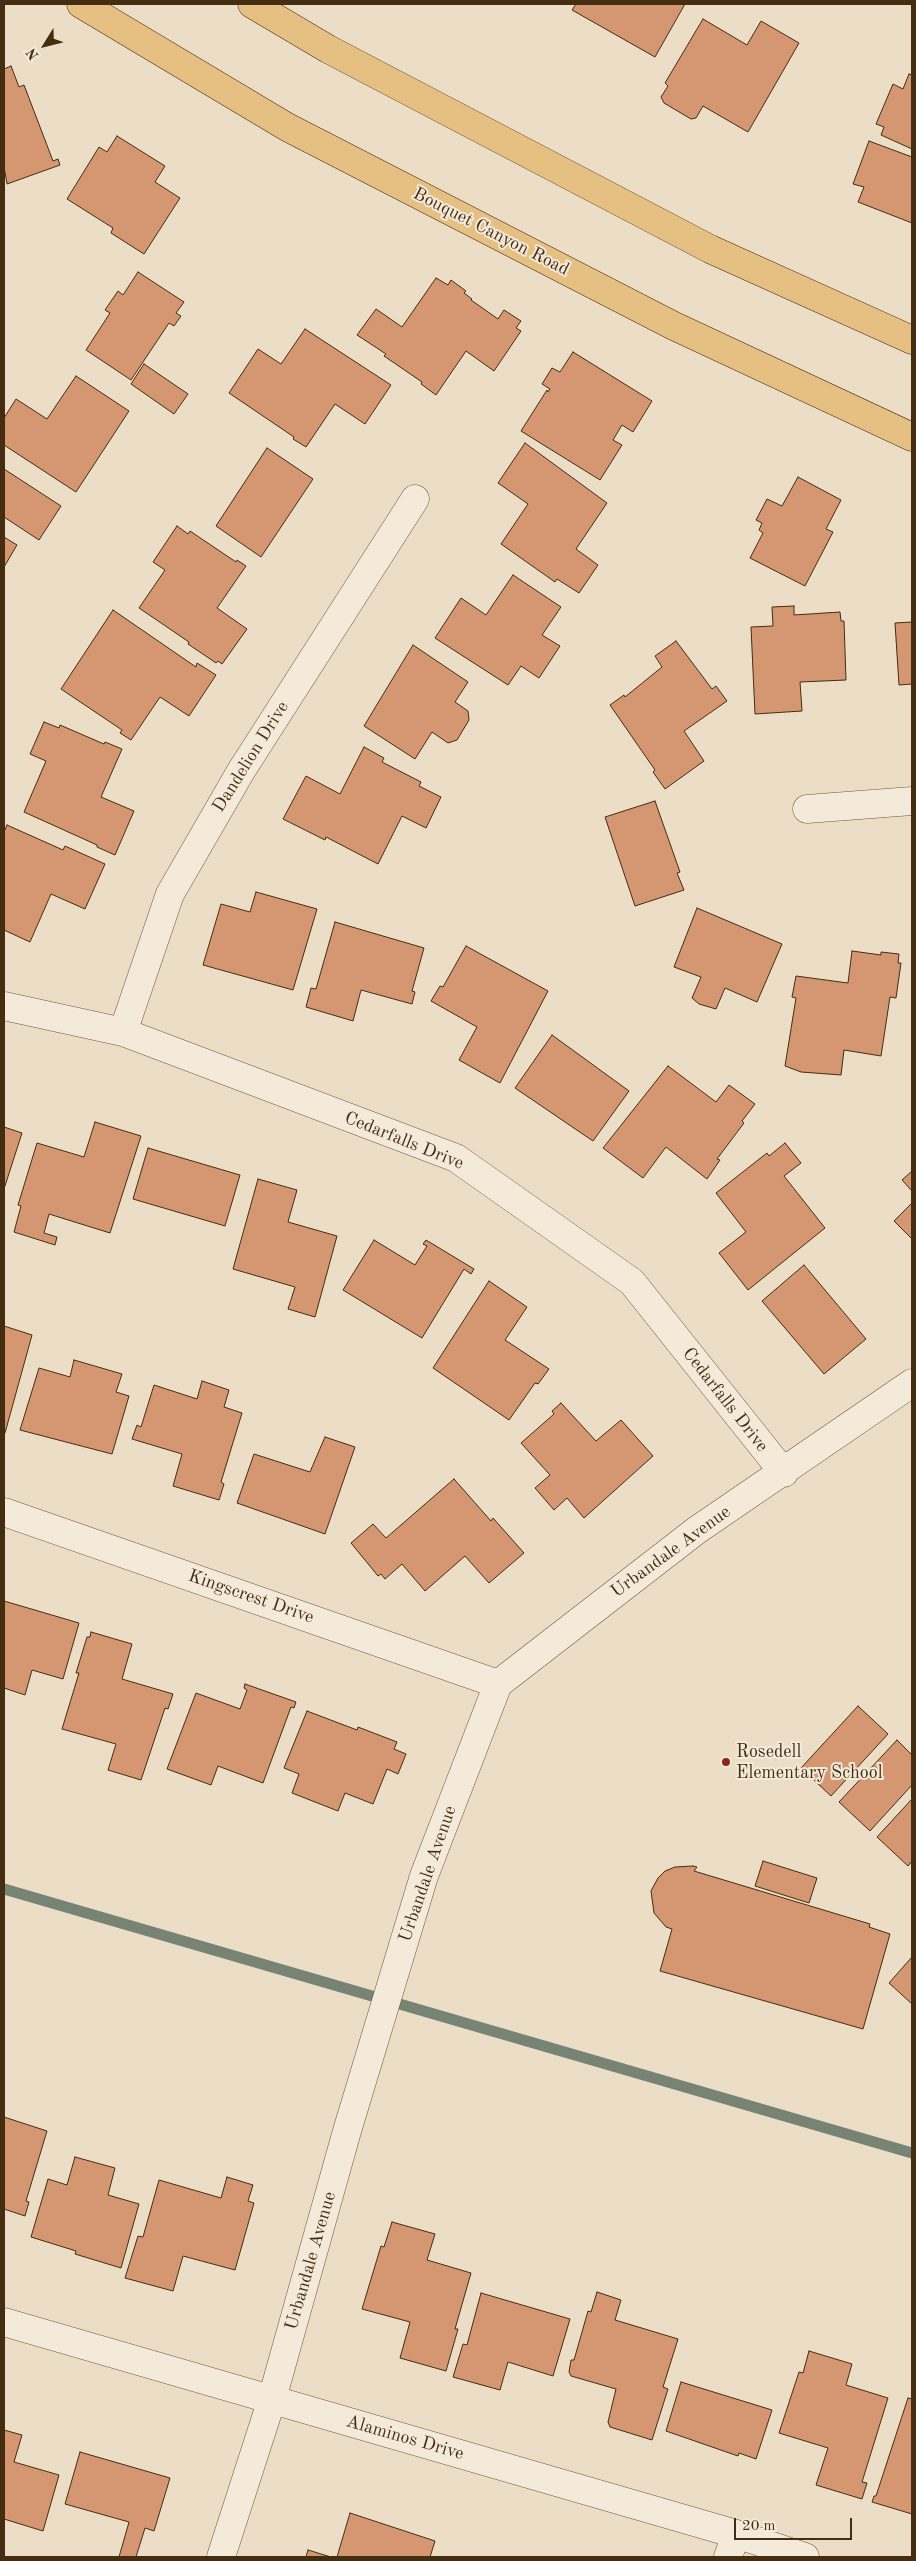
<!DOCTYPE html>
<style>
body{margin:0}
#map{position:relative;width:916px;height:2561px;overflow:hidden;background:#ecdec6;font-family:"Old Standard TT",serif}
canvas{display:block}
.frame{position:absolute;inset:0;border:5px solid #442d10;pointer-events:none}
.north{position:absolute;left:20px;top:20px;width:50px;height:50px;-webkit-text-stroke:4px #f3eada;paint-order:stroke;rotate:234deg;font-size:14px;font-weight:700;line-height:20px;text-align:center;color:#442d10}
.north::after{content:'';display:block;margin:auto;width:18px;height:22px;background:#442d10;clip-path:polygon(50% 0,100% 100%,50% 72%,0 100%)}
.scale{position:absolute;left:734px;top:2518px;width:118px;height:22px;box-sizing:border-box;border:2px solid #442d10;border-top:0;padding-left:6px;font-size:15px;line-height:18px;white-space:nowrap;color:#442d10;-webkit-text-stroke:4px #f3eada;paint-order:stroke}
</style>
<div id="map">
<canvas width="916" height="2561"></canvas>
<div class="frame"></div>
<div class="north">N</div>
<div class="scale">20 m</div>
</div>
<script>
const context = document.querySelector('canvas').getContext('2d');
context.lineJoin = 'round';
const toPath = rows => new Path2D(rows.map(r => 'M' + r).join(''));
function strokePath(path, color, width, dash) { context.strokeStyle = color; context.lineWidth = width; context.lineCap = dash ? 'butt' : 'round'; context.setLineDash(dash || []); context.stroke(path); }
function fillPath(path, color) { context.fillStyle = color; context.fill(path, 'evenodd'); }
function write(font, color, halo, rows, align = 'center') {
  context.font = font + ' "Old Standard TT",serif'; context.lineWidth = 4; context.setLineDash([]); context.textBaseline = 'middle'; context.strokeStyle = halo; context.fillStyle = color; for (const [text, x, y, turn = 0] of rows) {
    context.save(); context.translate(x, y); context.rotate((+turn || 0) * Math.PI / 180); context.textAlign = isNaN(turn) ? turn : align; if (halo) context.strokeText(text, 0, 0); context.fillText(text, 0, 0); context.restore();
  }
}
const stream = toPath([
 [4,1889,912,2153]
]);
const building = toPath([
 [576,4,685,4,655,57,572,10,576,4],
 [703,19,747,45,761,21,799,43,748,132,703,106,696,118,691,119,664,103,661,97,668,86,665,83,703,19],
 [11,66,19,87,24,85,53,161,58,159,60,165,7,184,4,167,4,69,11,66],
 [909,74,912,75,912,149,881,135,884,127,876,124,893,84,903,89,909,74],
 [117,136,165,166,155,182,180,198,144,254,111,233,113,228,67,199,99,147,107,152,117,136],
 [869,141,912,157,912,223,858,202,864,187,853,184,869,141],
 [138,272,184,302,176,313,181,316,174,326,169,323,131,380,86,350,110,313,105,310,118,291,123,295,138,272],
 [436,278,448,285,451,280,466,291,464,293,472,299,471,300,498,319,504,310,521,321,516,328,521,331,494,371,466,351,436,395,421,384,422,382,384,356,386,354,357,335,376,309,402,327,436,278],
 [305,329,391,385,365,424,335,404,306,447,293,439,294,437,229,393,258,349,281,364,305,329],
 [573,352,652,401,633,432,622,425,613,440,622,445,600,480,521,431,547,390,548,392,550,389,542,384,552,368,560,372,573,352],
 [144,364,188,394,174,414,131,384,144,364],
 [76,376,129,411,76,492,4,445,4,418,16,399,47,419,76,376],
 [525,443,607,503,576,549,598,565,579,593,557,579,555,582,501,544,528,504,498,483,525,443],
 [267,448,313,479,261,557,216,526,267,448],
 [4,469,61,506,39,540,4,517,4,469],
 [798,477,841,500,826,529,833,532,805,586,750,558,763,533,759,530,762,523,756,520,767,499,782,506,798,477],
 [177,526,188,534,190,531,236,562,237,560,246,566,217,608,247,629,222,664,218,661,216,663,188,644,189,642,139,608,165,570,153,562,177,526],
 [4,537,17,545,4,567,4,537],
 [513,575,561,607,542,635,560,646,539,678,521,666,508,685,435,638,461,598,486,615,513,575],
 [794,606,794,615,840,612,841,621,844,621,846,680,800,682,802,711,755,714,751,627,773,626,772,607,794,606],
 [113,610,196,667,197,663,216,675,189,716,160,697,131,740,120,733,122,730,61,689,113,610],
 [912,622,912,684,899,685,895,623,912,622],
 [676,641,712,689,716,686,727,701,684,731,704,761,665,789,653,772,655,770,610,705,624,695,625,697,662,667,655,656,676,641],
 [413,645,468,682,455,702,468,711,469,720,457,740,448,743,432,732,415,759,364,726,413,645],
 [44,722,59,728,60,725,104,744,105,742,122,749,101,797,134,811,115,855,97,847,97,845,24,812,46,761,30,754,44,722],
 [364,747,384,758,382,762,421,782,419,786,441,797,426,828,402,816,378,864,326,837,325,840,283,819,306,776,340,794,364,747],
 [655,801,680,872,677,873,684,890,635,906,605,817,655,801],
 [7,825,63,850,65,846,105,864,85,909,51,894,30,942,4,930,4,832,7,825],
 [256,892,317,909,293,990,203,965,221,904,250,912,256,892],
 [697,908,782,944,757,1002,725,988,716,1009,699,1004,692,998,701,977,674,967,697,908],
 [335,922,424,948,412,991,415,992,412,1004,361,990,353,1021,306,1007,311,988,316,989,335,922],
 [466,946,548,991,500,1083,459,1060,477,1027,431,1001,440,986,443,987,466,946],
 [852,951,881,955,881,952,899,954,898,963,901,963,896,998,890,997,881,1056,844,1050,841,1075,801,1072,785,1066,796,998,792,997,796,976,848,983,852,951],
 [552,1035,629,1091,593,1141,515,1088,552,1035],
 [668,1066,716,1102,729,1085,755,1104,742,1121,744,1123,717,1159,720,1160,707,1179,666,1147,643,1178,603,1148,668,1066],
 [95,1122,141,1136,110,1233,49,1214,44,1233,57,1237,55,1245,14,1232,21,1206,18,1205,37,1143,84,1157,95,1122],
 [4,1127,22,1133,4,1189,4,1127],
 [785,1143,801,1163,784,1176,825,1228,748,1290,719,1253,746,1232,716,1193,767,1153,769,1156,785,1143],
 [148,1148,240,1175,225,1226,133,1199,148,1148],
 [912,1171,912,1191,902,1180,912,1171],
 [258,1179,297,1190,288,1222,337,1236,315,1317,288,1309,295,1287,233,1269,258,1179],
 [912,1203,912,1239,894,1221,912,1203],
 [374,1240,415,1265,427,1246,423,1244,426,1240,474,1269,471,1274,464,1269,422,1338,343,1290,374,1240],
 [804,1265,866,1339,824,1374,762,1301,804,1265],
 [489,1281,527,1307,505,1340,549,1369,538,1384,535,1383,509,1420,433,1368,489,1281],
 [4,1326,32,1335,5,1433,4,1432,4,1326],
 [74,1360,122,1374,116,1392,129,1396,112,1454,20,1430,39,1368,70,1377,74,1360],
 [202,1381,229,1390,224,1407,242,1413,221,1482,224,1484,219,1500,173,1486,182,1454,132,1439,137,1425,141,1427,154,1385,197,1399,202,1381],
 [561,1403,596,1441,621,1420,653,1456,584,1518,567,1498,554,1510,535,1488,550,1475,521,1443,554,1414,552,1411,561,1403],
 [325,1437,355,1447,325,1534,237,1503,254,1454,310,1472,325,1437],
 [454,1479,491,1521,493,1518,524,1553,489,1583,465,1556,425,1591,402,1564,385,1579,381,1574,378,1576,351,1543,373,1524,386,1538,454,1479],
 [4,1601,79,1623,63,1679,32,1670,25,1695,4,1688,4,1601],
 [91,1632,132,1644,122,1679,173,1694,168,1709,165,1708,141,1780,108,1770,116,1744,62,1729,79,1673,76,1673,87,1637,90,1637,91,1632],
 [245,1684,296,1702,294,1708,291,1707,263,1783,218,1766,211,1785,167,1769,196,1693,240,1709,247,1690,244,1688,245,1684],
 [858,1706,888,1734,831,1796,801,1768,858,1706],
 [307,1711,357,1730,358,1727,397,1742,394,1749,406,1754,398,1774,387,1769,373,1804,345,1793,338,1811,292,1793,299,1774,284,1768,307,1711],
 [897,1740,912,1755,912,1785,870,1831,839,1802,897,1740],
 [912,1799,912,1861,908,1866,877,1837,912,1799],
 [763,1861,817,1878,809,1903,755,1886,763,1861],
 [693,1866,697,1867,694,1871,870,1924,869,1927,890,1934,863,2029,660,1971,672,1929,666,1927,654,1913,651,1891,658,1878,665,1871,675,1867,693,1866],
 [912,1957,912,2004,889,1983,912,1957],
 [4,2117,47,2131,26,2201,29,2202,25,2216,4,2209,4,2117],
 [75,2157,115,2168,108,2195,139,2204,121,2268,75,2254,76,2251,31,2237,48,2179,67,2185,75,2157],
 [227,2177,253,2185,248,2201,254,2203,235,2270,183,2256,173,2291,125,2278,138,2236,143,2237,159,2180,221,2198,227,2177],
 [392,2222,435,2234,427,2260,471,2273,455,2329,458,2329,446,2371,400,2358,410,2322,362,2309,381,2246,384,2247,392,2222],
 [597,2292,621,2300,615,2320,678,2339,663,2387,668,2389,652,2440,610,2427,608,2422,616,2389,571,2376,569,2372,571,2360,574,2360,588,2311,591,2312,597,2292],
 [481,2293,570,2319,553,2376,508,2362,500,2390,453,2377,463,2344,467,2345,481,2293],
 [809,2351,852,2364,846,2385,888,2398,862,2482,867,2483,862,2499,816,2485,828,2448,779,2433,799,2372,803,2373,809,2351],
 [681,2382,772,2410,756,2459,739,2453,738,2456,666,2431,681,2382],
 [908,2398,912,2399,912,2514,872,2502,874,2496,876,2496,908,2398],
 [4,2430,22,2435,14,2462,59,2475,43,2531,4,2519,4,2430],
 [80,2452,170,2478,154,2531,145,2528,136,2557,119,2557,129,2522,65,2504,80,2452],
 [350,2513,435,2541,430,2557,337,2557,350,2513],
 [308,2550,331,2557,306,2557,308,2550]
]);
const street = toPath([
 [807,809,912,801],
 [4,1006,123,1032,456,1158,632,1282,784,1473],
 [123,1032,170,894,241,771,415,499],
 [4,1512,498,1684],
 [4,2322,736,2534,805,2557],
 [221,2557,272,2399,347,2131,424,1876,498,1684,697,1530,912,1383],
 [728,2557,736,2534]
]);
const primary = toPath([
 [81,4,287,127,674,326,912,437],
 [252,4,328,49,710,249,912,340]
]);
const markers = [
 [726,1762,5,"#8f2418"]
];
const streetNames = [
 ["Bouquet Canyon Road",491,232,27],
 ["Dandelion Drive",251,757,-58],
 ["Cedarfalls Drive",404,1141,22],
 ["Cedarfalls Drive",725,1400,52],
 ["Urbandale Avenue",671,1552,-36],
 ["Kingscrest Drive",251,1597,19],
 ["Urbandale Avenue",428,1874,-71],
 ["Urbandale Avenue",311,2261,-74],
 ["Alaminos Drive",405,2438,16]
];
const poiNames = [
 ["Rosedell",736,1752],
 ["Elementary School",736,1773]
];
strokePath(stream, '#778373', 11);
fillPath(building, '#d49771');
strokePath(building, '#442d10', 1);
strokePath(street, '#6e593e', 29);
strokePath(primary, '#442d10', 29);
strokePath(street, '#f3eada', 28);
strokePath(primary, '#e6bf83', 28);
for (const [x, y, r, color] of markers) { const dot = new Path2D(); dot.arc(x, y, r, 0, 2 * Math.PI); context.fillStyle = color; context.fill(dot); strokePath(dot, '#f3eada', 2); }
write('18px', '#442d10', '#f3eada', streetNames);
write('18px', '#442d10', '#f3eada', poiNames, 'left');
</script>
